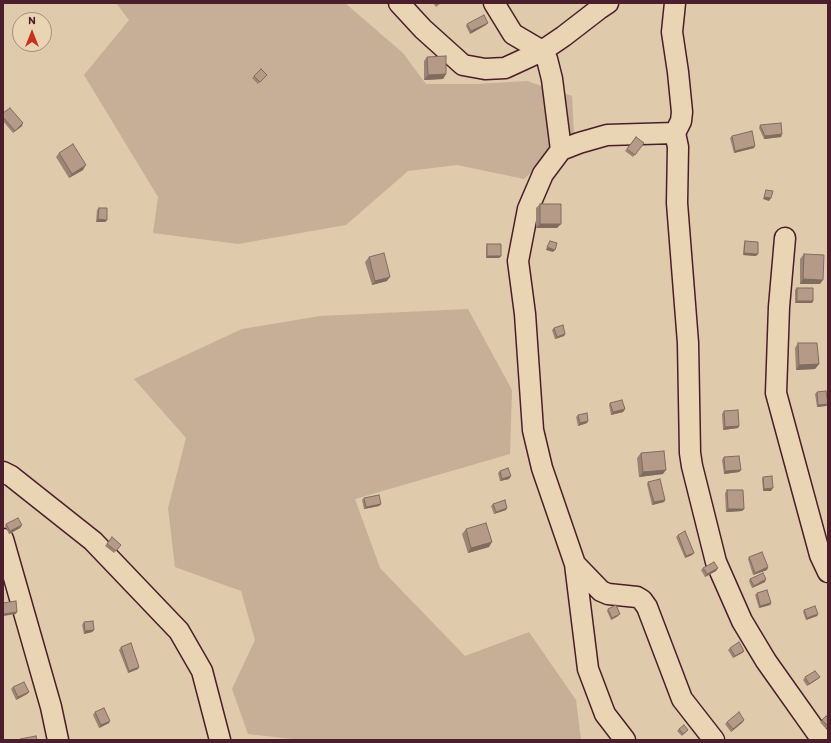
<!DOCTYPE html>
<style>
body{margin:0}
#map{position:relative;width:831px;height:743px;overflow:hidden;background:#dfcaac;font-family:Itim,sans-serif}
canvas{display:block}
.frame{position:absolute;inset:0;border:4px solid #4a1f2b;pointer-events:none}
.north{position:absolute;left:12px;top:12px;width:40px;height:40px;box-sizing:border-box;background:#e9d5b4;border:1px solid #a98c7d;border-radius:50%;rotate:0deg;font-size:11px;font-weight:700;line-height:16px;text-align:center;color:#4a1f2b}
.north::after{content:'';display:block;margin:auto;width:14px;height:18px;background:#c8321e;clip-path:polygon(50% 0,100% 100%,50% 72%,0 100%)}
</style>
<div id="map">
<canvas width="831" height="743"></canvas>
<div class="frame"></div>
<div class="north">N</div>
</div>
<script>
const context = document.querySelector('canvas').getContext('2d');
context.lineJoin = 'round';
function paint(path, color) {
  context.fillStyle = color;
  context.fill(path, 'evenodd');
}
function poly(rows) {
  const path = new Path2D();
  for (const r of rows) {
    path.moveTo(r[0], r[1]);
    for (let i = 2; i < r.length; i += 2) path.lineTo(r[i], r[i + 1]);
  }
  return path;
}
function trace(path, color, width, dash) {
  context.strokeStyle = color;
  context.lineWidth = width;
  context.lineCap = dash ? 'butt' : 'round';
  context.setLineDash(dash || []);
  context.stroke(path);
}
const green = poly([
 [116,3,345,3,403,53,426,84,476,84,527,81,572,96,574,133,524,179,457,165,408,171,346,225,238,244,153,233,158,197,84,75,129,20],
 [468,309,512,390,510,454,355,499,380,568,465,656,529,632,576,700,581,740,301,740,248,734,232,689,255,640,241,591,175,567,168,508,186,438,134,379,242,329,320,316]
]);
const minor = poly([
 [399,3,423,29,463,65,485,69,505,68,542,51,547,59,552,79,561,150],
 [494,3,513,34,542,51,564,36,599,9,608,3],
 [675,133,678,147,677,203,688,343,690,453,692,466,716,562,742,621,766,661,822,740],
 [785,238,779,307,776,393,820,555,828,572],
 [3,472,11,476,93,541,179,631,202,671,220,740],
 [3,539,51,707,58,740],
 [575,564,601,591,608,594,637,597,642,600,647,607,682,699,714,740],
 [625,740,605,714,588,669,575,564,542,468,533,430,525,314,518,261,528,209,543,174,561,150,579,143,607,135,675,133,681,121,682,112,678,72,672,32,675,3]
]);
const wall = poly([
 [433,3,441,3,436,7],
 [467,24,486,25,470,34,466,26],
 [427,57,446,74,443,79,424,80,424,61],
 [267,75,258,84,252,78,254,76],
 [3,113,22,126,13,133,3,121],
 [760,125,782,134,781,137,764,139,759,128],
 [732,136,754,148,734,153,730,138],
 [636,137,644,143,633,157,625,151],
 [59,153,83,170,69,178,56,157],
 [540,204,557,228,536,228,536,208],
 [99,208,107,220,105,222,96,222,97,210],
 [745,241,756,256,743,255,744,243],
 [487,244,501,256,499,258,486,258,486,247],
 [804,254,820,284,800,284,800,259],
 [369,257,387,281,372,285,365,262],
 [797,288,813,301,812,303,795,303,795,290],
 [554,328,565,334,564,336,555,339,552,330],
 [798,343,819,364,815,369,796,370,795,348],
 [817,392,828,404,826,406,817,407,815,394],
 [610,403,625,409,623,412,611,415,609,405],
 [724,411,739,426,738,428,723,430,722,414],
 [578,415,588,421,587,423,578,426,576,417],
 [641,453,663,474,639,477,637,458],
 [724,457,741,470,739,472,724,474,722,460],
 [500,471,511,476,509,479,500,481,498,473],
 [763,477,771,491,763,491,762,479],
 [648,482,665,500,664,502,652,505,647,484],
 [727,490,744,509,742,511,726,512,725,493],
 [364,498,381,504,379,506,364,509,362,500],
 [493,504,507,508,506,510,494,514,491,506],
 [6,524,22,525,20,528,9,534,5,526],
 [466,529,489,547,468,553,462,534],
 [678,535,692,555,685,558,676,537],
 [112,537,121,545,114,553,105,546],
 [749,557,768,567,767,570,753,575,748,559],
 [703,568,718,568,716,571,705,577,701,570],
 [750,579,765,582,752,588,749,581],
 [757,593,771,603,770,605,759,608,755,595],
 [608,609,618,616,611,620,607,611],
 [804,610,818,614,817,616,806,620,803,612],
 [84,622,94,630,92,632,84,634,82,625],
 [121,647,138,669,128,673,119,650],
 [730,648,744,651,742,653,733,658,728,650],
 [805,677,818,679,807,686,803,680],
 [13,687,29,692,27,694,16,700,11,689],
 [95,712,109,723,99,728,93,715],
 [826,716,828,727,826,729,820,722],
 [727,722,743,722,731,732,725,724],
 [679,729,688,730,682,736,677,731]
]);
const shadedWall = poly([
 [488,23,486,25,470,34,471,31],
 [446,74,443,79,424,80,428,75],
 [23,123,22,126,13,133],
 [782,134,781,137,764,139,765,136],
 [755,146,754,148,734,153,735,151],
 [86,165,83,170,69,178,72,174],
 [764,197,771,198,769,201,763,199],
 [98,219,107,220,105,222,96,222],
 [540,224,561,224,557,228,536,228],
 [547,247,555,250,553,252,546,250],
 [744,253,758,254,756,256,743,255],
 [487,256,501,256,499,258,486,258],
 [390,277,387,281,372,285,375,281],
 [803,279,823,280,820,284,800,284],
 [797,301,813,301,812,303,795,303],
 [565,334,564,336,555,339,557,337],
 [819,364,815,369,796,370,799,365],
 [828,404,826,406,817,407,818,405],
 [625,409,623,412,611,415,613,412],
 [588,421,587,423,578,426,580,423],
 [739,426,738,428,723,430,725,427],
 [666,470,663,474,639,477,643,472],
 [741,470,739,472,724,474,725,471],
 [511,476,509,479,500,481,502,479],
 [773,488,771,491,763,491,764,489],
 [665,500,664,502,652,505,654,502],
 [381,504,379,506,364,509,366,507],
 [507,508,506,510,494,514,496,512],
 [728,509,744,509,742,511,726,512],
 [22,525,20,528,9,534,10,531],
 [492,542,489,547,468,553,471,548],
 [694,553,692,555,685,558,686,556],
 [768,567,767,570,753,575,755,573],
 [718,568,716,571,705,577,707,574],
 [766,579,765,582,752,588,754,586],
 [771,603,770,605,759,608,760,606],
 [17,612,16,614,3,616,3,614],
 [620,614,618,616,611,620,612,618],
 [818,614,817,616,806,620,807,618],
 [94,630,92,632,84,634,85,631],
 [744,651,742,653,733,658,735,656],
 [139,667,138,669,128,673,129,671],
 [820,677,818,679,807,686,809,684],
 [29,692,27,694,16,700,18,697],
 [744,720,743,722,731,732,733,729],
 [110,721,109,723,99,728,101,725]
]);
const building = poly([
 [484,15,488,23,471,31,467,24,484,15],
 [446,56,446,74,428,75,427,57,446,56],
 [261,69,267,75,260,82,254,76,261,69],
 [10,108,23,123,15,131,3,117,3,113,10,108],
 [781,123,782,134,765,136,760,125,781,123],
 [752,131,755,146,735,151,732,136,752,131],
 [636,137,644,143,635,155,627,149,636,137],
 [73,144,86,165,72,174,59,153,73,144],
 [766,190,773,191,771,198,764,197,766,190],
 [540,204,561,204,561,224,540,224,540,204],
 [99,208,107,208,107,220,98,219,99,208],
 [550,241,557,243,555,250,547,247,550,241],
 [745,241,758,242,758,254,744,253,745,241],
 [487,244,501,244,501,256,487,256,487,244],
 [384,253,390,277,375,281,369,257,384,253],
 [804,254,824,255,823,280,803,279,804,254],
 [797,288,813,288,813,301,797,301,797,288],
 [563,325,565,334,557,337,554,328,563,325],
 [798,343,817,343,819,364,799,365,798,343],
 [826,391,828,404,818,405,817,392,826,391],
 [622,400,625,409,613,412,610,403,622,400],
 [738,410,739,426,725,427,724,411,738,410],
 [587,413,588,421,580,423,578,415,587,413],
 [664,451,666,470,643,472,641,453,664,451],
 [739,456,741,470,725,471,724,457,739,456],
 [508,468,511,476,502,479,500,471,508,468],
 [772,476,773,488,764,489,763,477,772,476],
 [660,479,665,500,654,502,648,482,660,479],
 [727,490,743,490,744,509,728,509,727,490],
 [379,495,381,504,366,507,364,498,379,495],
 [505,500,507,508,496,512,493,504,505,500],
 [18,518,22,525,10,531,6,524,18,518],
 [486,523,492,542,471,548,466,529,486,523],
 [685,531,694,553,686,556,678,535,685,531],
 [112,537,121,545,116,551,107,544,112,537],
 [762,552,768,567,755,573,749,557,762,552],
 [714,562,718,568,707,574,703,568,714,562],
 [763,573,766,579,754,586,750,579,763,573],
 [767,590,771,603,760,606,757,593,767,590],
 [16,601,17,612,3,614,3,603,16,601],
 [616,605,620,614,612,618,608,609,616,605],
 [815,606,818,614,807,618,804,610,815,606],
 [93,621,94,630,85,631,84,622,93,621],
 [739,642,744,651,735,656,730,648,739,642],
 [131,643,139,667,129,671,121,647,131,643],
 [815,671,820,677,809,684,805,677,815,671],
 [24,682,29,692,18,697,13,687,24,682],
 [104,708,110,721,101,725,95,712,104,708],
 [739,712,744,720,733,729,727,722,739,712],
 [826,716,828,718,828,726,822,720,826,716],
 [684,725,688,730,683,734,679,729,684,725],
 [36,736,37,740,21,740,20,739,36,736]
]);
paint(green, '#c7ae96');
trace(minor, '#4a1f2b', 23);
trace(minor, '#e9d5b4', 20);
paint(wall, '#9c8475');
paint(shadedWall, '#7f6c5f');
paint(building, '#b59a88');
trace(building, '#7f6c5f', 1);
</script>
